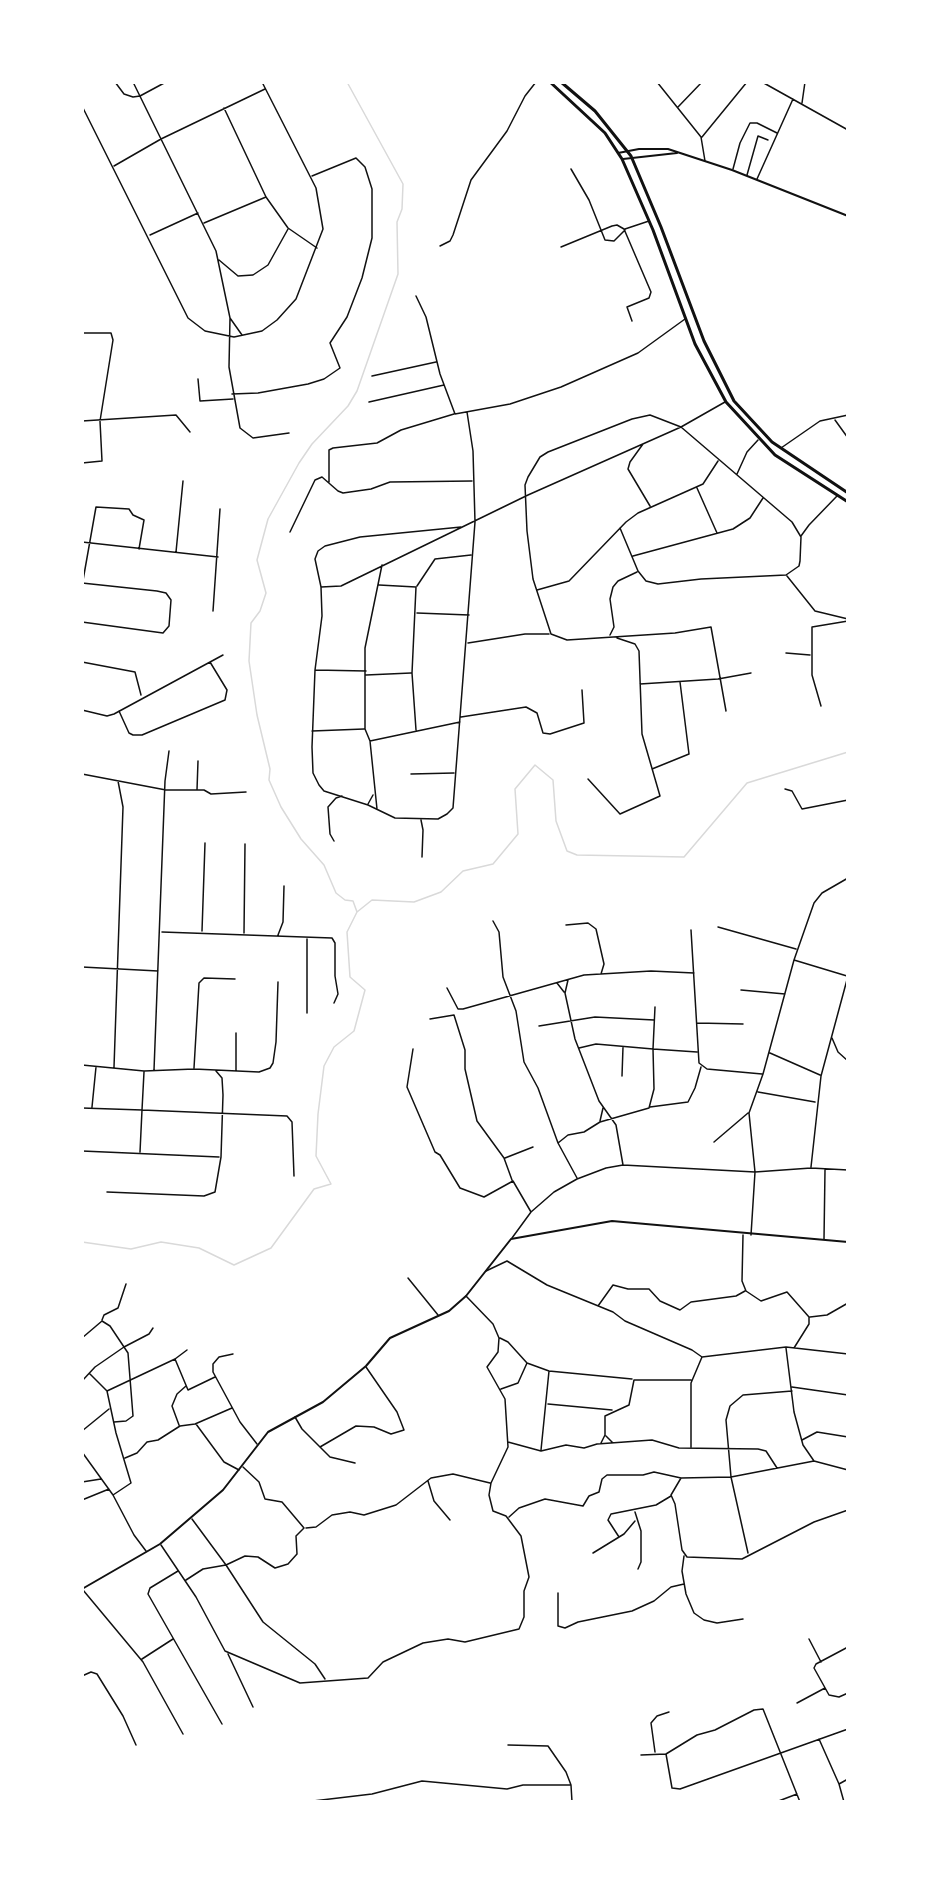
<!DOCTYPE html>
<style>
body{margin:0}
#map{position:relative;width:930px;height:1884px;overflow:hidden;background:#fff;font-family:Poppins,sans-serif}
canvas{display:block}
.frame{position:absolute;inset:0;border:84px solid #fff;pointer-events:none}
</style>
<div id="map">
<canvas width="930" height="1884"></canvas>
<div class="frame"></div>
</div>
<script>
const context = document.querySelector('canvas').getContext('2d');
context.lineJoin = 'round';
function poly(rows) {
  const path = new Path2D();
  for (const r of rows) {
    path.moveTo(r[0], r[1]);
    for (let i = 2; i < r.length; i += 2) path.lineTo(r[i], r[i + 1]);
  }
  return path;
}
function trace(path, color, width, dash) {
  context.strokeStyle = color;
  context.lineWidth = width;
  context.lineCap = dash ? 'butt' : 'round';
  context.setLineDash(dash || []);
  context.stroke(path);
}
const stream = poly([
 [347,82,403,184,402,209,397,222,398,274,357,391,348,406,312,444,299,463,268,519,257,560,266,593,260,611,251,623,249,661,257,715,270,769,269,780,281,807,301,839,324,865,336,893,345,900,353,901,357,912],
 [82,1242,131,1249,161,1242,199,1248,234,1265,271,1248,314,1189,331,1184,316,1156,318,1114,324,1066,334,1047,354,1031,365,990,350,977,347,932,357,912,372,900,414,902,441,892,463,871,493,864,518,834,515,789,535,765,553,780,556,821,567,851,577,855,684,857,747,783,848,752]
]);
const minor = poly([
 [115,82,124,94,133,97,140,96,166,82],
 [133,82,216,251,230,318,242,335],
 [657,82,701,137,705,161],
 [762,82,848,130],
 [802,103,805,82],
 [82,106,188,318,205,331,234,337,262,331,277,320,296,299,323,229,316,188,262,82],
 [678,107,702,82],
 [224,108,266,197,288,228,317,248],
 [702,137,747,82],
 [114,166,161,139,265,89],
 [571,169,589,200,605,240,614,241,625,230],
 [733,169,740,143,750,123,757,123,777,133],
 [747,175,758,136,768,140],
 [757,179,793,99],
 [204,223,266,197],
 [625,229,649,221],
 [150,235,198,213],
 [440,246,450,241,453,235,471,180,507,131,525,96,536,82],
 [561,247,612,226,617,225,624,229,651,292,649,298,627,307,632,321],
 [219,260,238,276,253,275,268,265,288,229],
 [416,296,426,317,440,374,455,414,510,404,561,387,638,353,685,319],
 [230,318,229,367,240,428,253,438,289,433],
 [82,333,111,333,113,340,100,421,102,461,82,463],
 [372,376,436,362],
 [198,379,200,401,233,399],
 [232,394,258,393,308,384,324,379,340,368,330,343,347,317,362,278,372,238,372,189,365,167,356,158,312,176],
 [369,402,444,385],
 [835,420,848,438],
 [82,421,176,415,190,432],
 [643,444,630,462,628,469,650,506],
 [781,448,820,421,848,415],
 [737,474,747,452,758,440],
 [329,482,329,450,333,448,377,443,401,430,454,414],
 [697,488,717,533],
 [620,528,638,571,646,581,658,584,701,579,786,575,799,566,800,561,801,537,792,522,681,427,650,415,632,419,548,452,540,457,528,477,525,485,527,531,533,579,551,634,567,640,675,633,711,627,726,711],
 [290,532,315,480,322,477,338,491,343,493,371,489,390,482,472,481],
 [801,536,809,525,837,496],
 [82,542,218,557],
 [176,552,183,481],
 [633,556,733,529,750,518,763,498],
 [787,576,815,611,848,619],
 [82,583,157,591,166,593,171,600,169,626,163,633,82,622],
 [379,585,416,587,412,673,416,730],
 [82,586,96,507,129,509,133,515,144,520,139,549],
 [417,586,435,559,471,555],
 [321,587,341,586,528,495,681,427,725,402],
 [537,590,569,581,626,522,638,513,703,484,718,461],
 [213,611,220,509],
 [417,613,469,615],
 [610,635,614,627,610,599,613,587,618,581,637,572],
 [468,643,525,634,549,634],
 [786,653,810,655],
 [82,662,135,672,141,695],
 [315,670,312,747,313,773,319,785,324,791,368,805,395,818,438,819,447,814,453,808,475,522,473,451,467,412],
 [366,671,315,670,322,616,321,587,315,559,318,551,325,546,360,537,461,527],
 [366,675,411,673],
 [640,684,718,679,751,673],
 [821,706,812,675,812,627,848,621],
 [82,710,107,716,114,714,223,655],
 [119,711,129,733,133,735,142,735,225,700,227,690,210,662],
 [461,717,526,707,537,713,543,733,550,734,584,723,582,690],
 [312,731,364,729],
 [370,741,460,722],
 [652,769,689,754,680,682],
 [82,774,166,790,204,790,211,794,246,792],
 [411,774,454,773],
 [588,779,620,814,660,796,642,734,639,651,635,644,617,638],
 [785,789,792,791,802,809,848,800],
 [197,790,198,761],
 [368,804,373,795],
 [377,809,370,741,365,729,365,648,382,565],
 [421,820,423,830,422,857],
 [334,841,330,834,328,807,336,798,342,796],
 [493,921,499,932,503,977,516,1011,524,1062,538,1088,558,1143,577,1178],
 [566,925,588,923,596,929,604,964,601,974],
 [718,927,796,949],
 [691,930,699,1063,707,1069,762,1074],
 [202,931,205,843],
 [162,932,332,938,335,943,335,976,338,994,334,1003],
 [244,933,245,844],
 [278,935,283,922,284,886],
 [794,960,847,976],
 [82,967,158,971],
 [568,980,565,993,575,1039,599,1101,616,1125,623,1165],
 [557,983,564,992],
 [447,988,458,1009,463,1009,584,975,651,971,694,973],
 [741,990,785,994],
 [307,1013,307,939],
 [430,1019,454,1015,465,1050,465,1069,477,1121,504,1158,512,1180],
 [697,1023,743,1024],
 [539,1026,595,1017,654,1020],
 [832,1038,838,1052,848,1061],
 [579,1048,596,1044,653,1049,655,1007],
 [413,1049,407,1087,435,1152,440,1155,460,1188,484,1197,513,1181,531,1212],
 [770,1053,820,1075],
 [82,1065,144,1071,194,1069,259,1072,270,1068,273,1063,276,1042,278,982],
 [114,1067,123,807,118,781],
 [194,1068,199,983,204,978,235,979],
 [154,1070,165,781,169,751],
 [236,1070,236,1033],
 [622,1076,623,1047],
 [758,1092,815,1102],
 [92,1107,96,1067],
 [650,1107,688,1102,695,1088,701,1067],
 [82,1108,142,1110,144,1072],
 [600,1121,603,1108],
 [714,1142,748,1113],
 [558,1143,568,1135,584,1132,600,1122,649,1108,654,1089,653,1049,697,1052],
 [82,1151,219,1157],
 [140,1152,142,1110,287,1116,292,1122,294,1176],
 [505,1158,533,1147],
 [811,1167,821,1076,848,976],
 [107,1192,204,1196,215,1192,221,1157,223,1095,222,1078,216,1071],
 [743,1235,742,1281,746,1291,761,1301,787,1292,809,1317,809,1324,794,1348],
 [751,1235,755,1172,749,1113,763,1074,794,960,814,903,822,893,848,878],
 [512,1238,531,1212,554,1192,577,1179,606,1168,623,1165,755,1172,811,1168,848,1170],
 [824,1239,825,1170],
 [486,1271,507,1261,547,1285,613,1312,625,1321,692,1350,702,1357],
 [408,1278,438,1315],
 [598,1306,613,1285,628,1289,649,1289,660,1301,680,1310,691,1302,736,1296,745,1291],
 [810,1317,827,1315,848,1303],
 [102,1320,104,1315,118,1308,126,1284],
 [82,1338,102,1321,110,1326,128,1353,133,1416,126,1421,114,1422],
 [500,1338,508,1342,527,1363,518,1383,501,1389],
 [786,1348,794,1412,803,1445,814,1461,848,1470],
 [233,1354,219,1357,213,1364,213,1372,240,1422,257,1444],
 [175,1359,188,1390,215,1377],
 [527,1363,549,1371,632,1379],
 [90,1374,107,1391],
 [82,1381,95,1367,124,1347,149,1334,153,1328],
 [792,1387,848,1395],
 [548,1404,612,1410],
 [295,1417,302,1429,330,1457,355,1463],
 [196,1424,224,1462,239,1470],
 [179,1425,172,1406,177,1394,186,1386],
 [82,1431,109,1409],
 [606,1436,613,1443],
 [802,1440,817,1432,848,1437],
 [508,1442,541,1451,566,1445,584,1448,597,1444,652,1440,679,1448,758,1449,766,1451,777,1468],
 [601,1443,605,1435,605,1416,629,1405,634,1380,691,1380],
 [320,1447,356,1426,374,1427,391,1434,404,1430,397,1412,366,1367],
 [691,1447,691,1383,702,1357,786,1347,848,1354],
 [541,1450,549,1371],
 [82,1452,113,1495,134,1535,146,1551],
 [125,1458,137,1453,147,1442,158,1440,180,1426,195,1424,232,1408],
 [681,1478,671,1495,675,1504,682,1550,687,1557,742,1559,814,1522,848,1510],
 [428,1481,434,1501,450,1520],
 [82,1482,101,1479],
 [113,1495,131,1483,116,1433,107,1391,175,1359,187,1350],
 [82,1500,109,1489],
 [635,1512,641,1531,641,1562,638,1569],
 [509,1517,519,1508,545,1499,583,1506,589,1496,599,1492,602,1479,607,1475,643,1475,654,1472,681,1478,731,1477,726,1420,730,1406,743,1395,792,1391],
 [192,1519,226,1565,263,1622,315,1664,325,1679],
 [306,1528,316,1527,332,1515,350,1512,364,1515,396,1505,431,1478,453,1474,490,1483],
 [619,1537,608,1520,611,1514,656,1505,671,1496],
 [161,1545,196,1597,225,1651,300,1683,368,1678,383,1662,423,1643,448,1639,465,1642,519,1629,524,1617,524,1591,529,1577,521,1536,506,1516,493,1511,489,1495,491,1483,508,1447,505,1399,487,1367,498,1352,499,1338,493,1324,466,1296],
 [593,1553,624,1534,635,1521],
 [748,1553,731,1477,814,1461],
 [684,1556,682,1571,686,1594,694,1613,704,1620,717,1623,743,1619],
 [178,1571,150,1588,148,1594,222,1724],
 [186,1580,203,1569,226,1565,245,1556,258,1557,275,1568,288,1564,297,1554,296,1536,304,1528,282,1502,265,1499,259,1482,243,1467],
 [83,1590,143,1662,183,1734],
 [558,1593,558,1626,565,1628,578,1622,632,1611,654,1601,671,1587,684,1584],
 [809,1639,821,1662],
 [848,1647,816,1664,814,1668,829,1695,839,1697,848,1693],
 [228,1654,253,1707],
 [142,1659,173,1639],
 [82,1676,91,1672,97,1674,123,1716,136,1745],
 [797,1703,825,1688],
 [819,1739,839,1784],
 [508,1745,548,1746,566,1772,571,1785,572,1802],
 [655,1752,651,1723,657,1716,669,1712],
 [666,1754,697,1735,715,1730,754,1710,763,1709,800,1802],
 [641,1755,666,1754,672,1788,680,1789,848,1729],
 [313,1801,372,1794,422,1781,507,1789,523,1785,571,1785],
 [776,1802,797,1794],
 [844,1802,839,1784,848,1779]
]);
const tertiary = poly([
 [618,153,639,149,668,149,732,170,848,216],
 [623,159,677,153],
 [82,1589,160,1544,223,1490,268,1432,323,1402,366,1366,390,1338,449,1311,466,1296,511,1239,612,1221,848,1242]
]);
const secondary = poly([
 [550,82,605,133,622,159,653,230,695,344,726,402,775,455,848,502],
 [561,82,595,111,631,156,661,227,704,341,734,401,772,442,848,493]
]);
trace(stream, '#d9d9d9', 1.5);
trace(minor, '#111', 1.5);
trace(tertiary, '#111', 2);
trace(secondary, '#111', 3);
</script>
